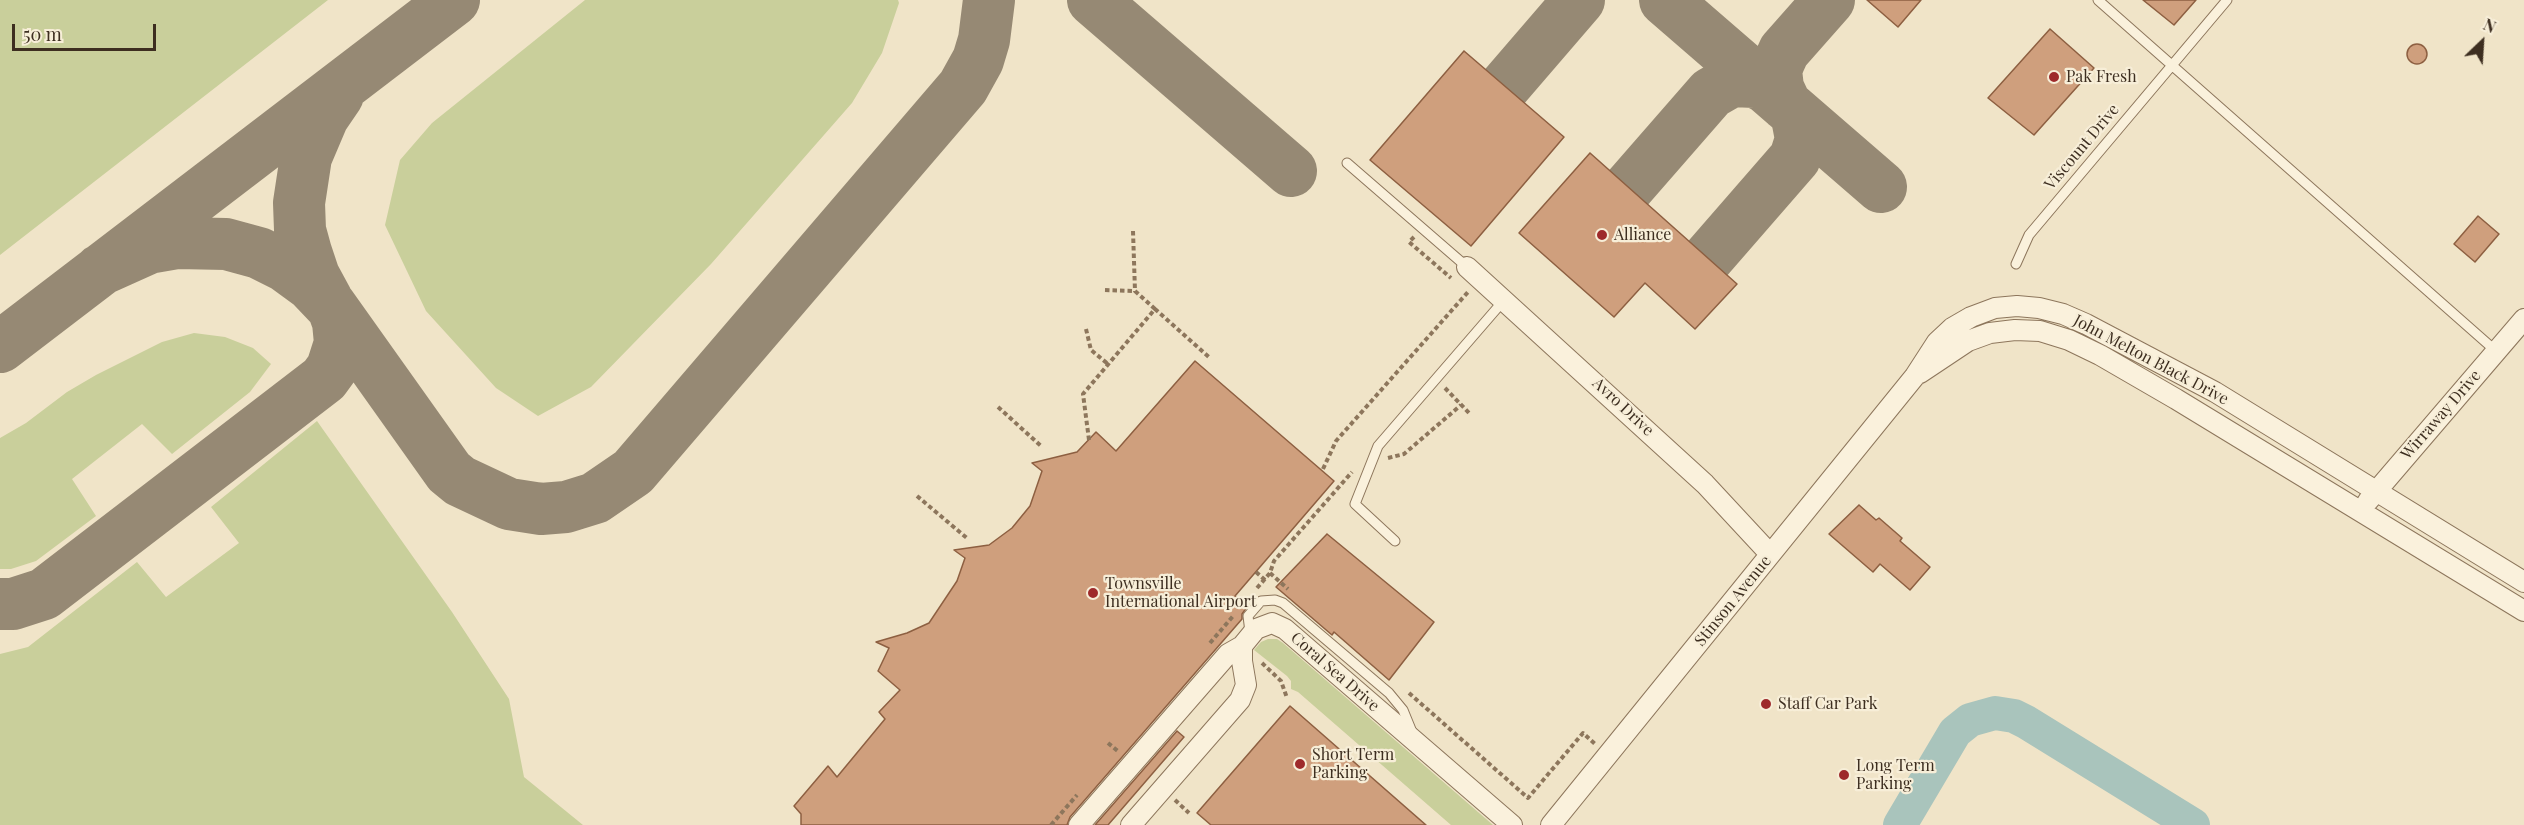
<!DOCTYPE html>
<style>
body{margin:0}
#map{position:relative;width:2524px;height:825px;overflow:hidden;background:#f0e4c8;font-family:"Playfair Display",serif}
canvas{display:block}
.north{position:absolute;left:2452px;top:12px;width:60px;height:60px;-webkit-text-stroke:4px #f7eed8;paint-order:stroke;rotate:25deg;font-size:16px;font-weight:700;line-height:24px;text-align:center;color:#3d2e20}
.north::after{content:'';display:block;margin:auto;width:21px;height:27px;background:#3d2e20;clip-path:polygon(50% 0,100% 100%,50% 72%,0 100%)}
.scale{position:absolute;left:12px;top:24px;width:144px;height:27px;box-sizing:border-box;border:3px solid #3d2e20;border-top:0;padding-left:8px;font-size:18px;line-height:21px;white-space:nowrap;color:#3d2e20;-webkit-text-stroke:4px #f7eed8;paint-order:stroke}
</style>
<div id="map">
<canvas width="2524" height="825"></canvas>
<div class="north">N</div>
<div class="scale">50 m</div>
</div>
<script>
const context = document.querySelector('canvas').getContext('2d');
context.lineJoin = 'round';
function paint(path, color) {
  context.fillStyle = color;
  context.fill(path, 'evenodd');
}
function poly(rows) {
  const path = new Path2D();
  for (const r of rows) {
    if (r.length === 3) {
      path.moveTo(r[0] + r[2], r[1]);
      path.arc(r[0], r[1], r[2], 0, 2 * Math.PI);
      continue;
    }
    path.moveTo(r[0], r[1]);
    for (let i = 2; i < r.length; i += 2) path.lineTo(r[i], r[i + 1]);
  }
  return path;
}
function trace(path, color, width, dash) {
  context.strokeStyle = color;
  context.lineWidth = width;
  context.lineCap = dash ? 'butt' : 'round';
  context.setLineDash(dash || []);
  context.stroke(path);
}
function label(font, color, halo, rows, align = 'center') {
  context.font = font + ' "Playfair Display",serif';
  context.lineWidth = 4.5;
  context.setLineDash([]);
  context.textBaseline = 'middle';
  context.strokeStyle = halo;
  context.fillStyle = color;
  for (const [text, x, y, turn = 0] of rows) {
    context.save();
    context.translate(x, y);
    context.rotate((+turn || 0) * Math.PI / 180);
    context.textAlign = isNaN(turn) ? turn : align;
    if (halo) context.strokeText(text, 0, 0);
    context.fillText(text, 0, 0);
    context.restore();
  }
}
const green = poly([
 [0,0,328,0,0,255],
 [585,0,898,0,899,3,882,53,852,103,711,264,591,387,538,416,496,388,426,311,385,225,400,160,432,123],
 [194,333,225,337,253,348,271,364,250,392,172,454,142,424,72,479,96,516,36,561,11,569,0,569,0,438,26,423,67,392,96,375,162,342],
 [317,421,452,612,509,699,524,777,583,825,0,825,0,654,28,647,137,562,166,597,239,543,211,507],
 [1268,639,1277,639,1283,643,1493,825,1451,825,1298,692,1291,689,1291,681,1287,676,1254,650,1261,642]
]);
const river = poly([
 [1900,825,1955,732,1970,720,1995,713,2014,716,2026,722,2193,825]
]);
const taxiway = poly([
 [1093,0,1291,171],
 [1665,0,1881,187],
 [1505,86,1579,0],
 [1786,105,1778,88,1776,70,1779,62,1784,51,1829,0],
 [1629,187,1711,93,1732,81,1755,82,1765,87],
 [1708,258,1795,158,1801,139,1797,118,1792,110],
 [100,270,149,248,178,243,226,244,259,253,285,266,311,285,331,306,449,472,460,481,509,504,541,509,566,507,595,498,633,472,963,87,978,60,984,40,989,0],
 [327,300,314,276,306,252,300,230,299,203,306,157,323,117,338,95],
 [0,347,454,0],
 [0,604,13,604,44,594,324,379,332,368,340,343,338,322,334,311]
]);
const building = poly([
 [1867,0,1921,0,1898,27,1867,0],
 [2143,0,2196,0,2174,25,2143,0],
 [2050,29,2094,68,2034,135,1988,98,2050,29],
 [2417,54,10],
 [1464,51,1564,137,1471,246,1370,160,1464,51],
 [1590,153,1737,284,1695,329,1645,283,1614,317,1519,233,1590,153],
 [2478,216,2499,234,2475,262,2454,244,2478,216],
 [1195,361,1334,481,1235,596,1247,607,1242,614,1242,619,1070,817,1067,825,801,825,801,814,794,806,828,766,837,777,885,719,879,712,900,690,878,671,889,648,876,642,907,633,929,623,957,581,965,558,954,550,989,545,1012,528,1030,506,1042,471,1032,463,1077,452,1096,432,1116,451,1195,361],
 [1859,505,1876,520,1879,518,1902,538,1900,541,1930,567,1910,590,1880,564,1873,572,1829,534,1859,505],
 [1327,534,1434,622,1389,680,1334,632,1332,635,1276,587,1327,534],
 [1290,706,1426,825,1211,825,1197,813,1290,706],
 [1177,731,1184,737,1108,825,1095,825,1177,731]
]);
const path = poly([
 [1133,231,1135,291,1155,309],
 [1414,237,1409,242,1451,278],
 [1105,290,1135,291],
 [1086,329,1091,350,1108,364],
 [1445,388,1470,414],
 [998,407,1041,446],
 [1089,440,1083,394,1155,309,1210,358],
 [1388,458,1404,454,1461,405],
 [1323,469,1336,441,1468,292],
 [917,496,968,539],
 [1256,572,1265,580],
 [1270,573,1288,589],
 [1257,588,1270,573,1274,561,1352,472],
 [1210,643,1234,615],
 [1262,663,1281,681,1287,698],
 [1409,693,1528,798,1583,733,1595,744],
 [1108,743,1119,752],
 [1175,800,1189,813],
 [1051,825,1077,795]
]);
const lane = poly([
 [2098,0,2496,351],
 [1347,163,1467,267],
 [2016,264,2029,235,2227,0],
 [1395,541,1355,504,1378,446,1505,299],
 [1250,632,1248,616,1261,601,1275,600,1283,603,1389,693,1403,710,1412,732]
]);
const street = poly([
 [1467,267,1705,484,1770,554],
 [1920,373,1968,341,1990,333,2015,330,2040,331,2069,340,2100,355,2176,399,2524,611],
 [2368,501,2524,319],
 [1079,825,1228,654,1242,646],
 [1131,825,1240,700,1246,685,1242,661,1242,646,1256,629,1272,623,1285,629,1512,825],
 [1551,825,1915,376,1937,342,1952,328,1971,317,1995,308,2017,306,2039,308,2063,314,2086,324,2215,392,2524,582]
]);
const markers = [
 [2054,77,6,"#9e2a2b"],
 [1602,235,6,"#9e2a2b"],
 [1093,593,6,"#9e2a2b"],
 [1766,704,6,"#9e2a2b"],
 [1300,764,6,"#9e2a2b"],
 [1844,775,6,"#9e2a2b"]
];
const poiNames = [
 ["Pak Fresh",2066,77],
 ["Alliance",1614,235],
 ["Townsville",1105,584],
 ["International Airport",1105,602],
 ["Staff Car Park",1778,704],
 ["Short Term",1312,755],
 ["Parking",1312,773],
 ["Long Term",1856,766],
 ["Parking",1856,784]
];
const streetNames = [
 ["Viscount Drive",2082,147,-50],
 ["John Melton Black Drive",2151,360,28],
 ["Avro Drive",1623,407,43],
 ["Wirraway Drive",2441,415,-49],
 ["Stinson Avenue",1733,601,-51],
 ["Coral Sea Drive",1335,672,41]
];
paint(green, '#c9cf9b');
trace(river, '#a9c4bc', 34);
trace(taxiway, '#968974', 52);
paint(building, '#cf9f7d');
trace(building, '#8d5f41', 1.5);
trace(lane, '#8d765c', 11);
trace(street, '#8d765c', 22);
trace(path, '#8d765c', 4, [4.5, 3]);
trace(lane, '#faf1dc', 9);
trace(street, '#faf1dc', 20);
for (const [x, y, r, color] of markers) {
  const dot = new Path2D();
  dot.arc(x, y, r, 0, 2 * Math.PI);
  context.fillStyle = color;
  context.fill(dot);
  trace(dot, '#f7eed8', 2);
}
label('16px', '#3d2e20', '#f7eed8', poiNames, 'left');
label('16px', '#3d2e20', '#f7eed8', streetNames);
</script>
